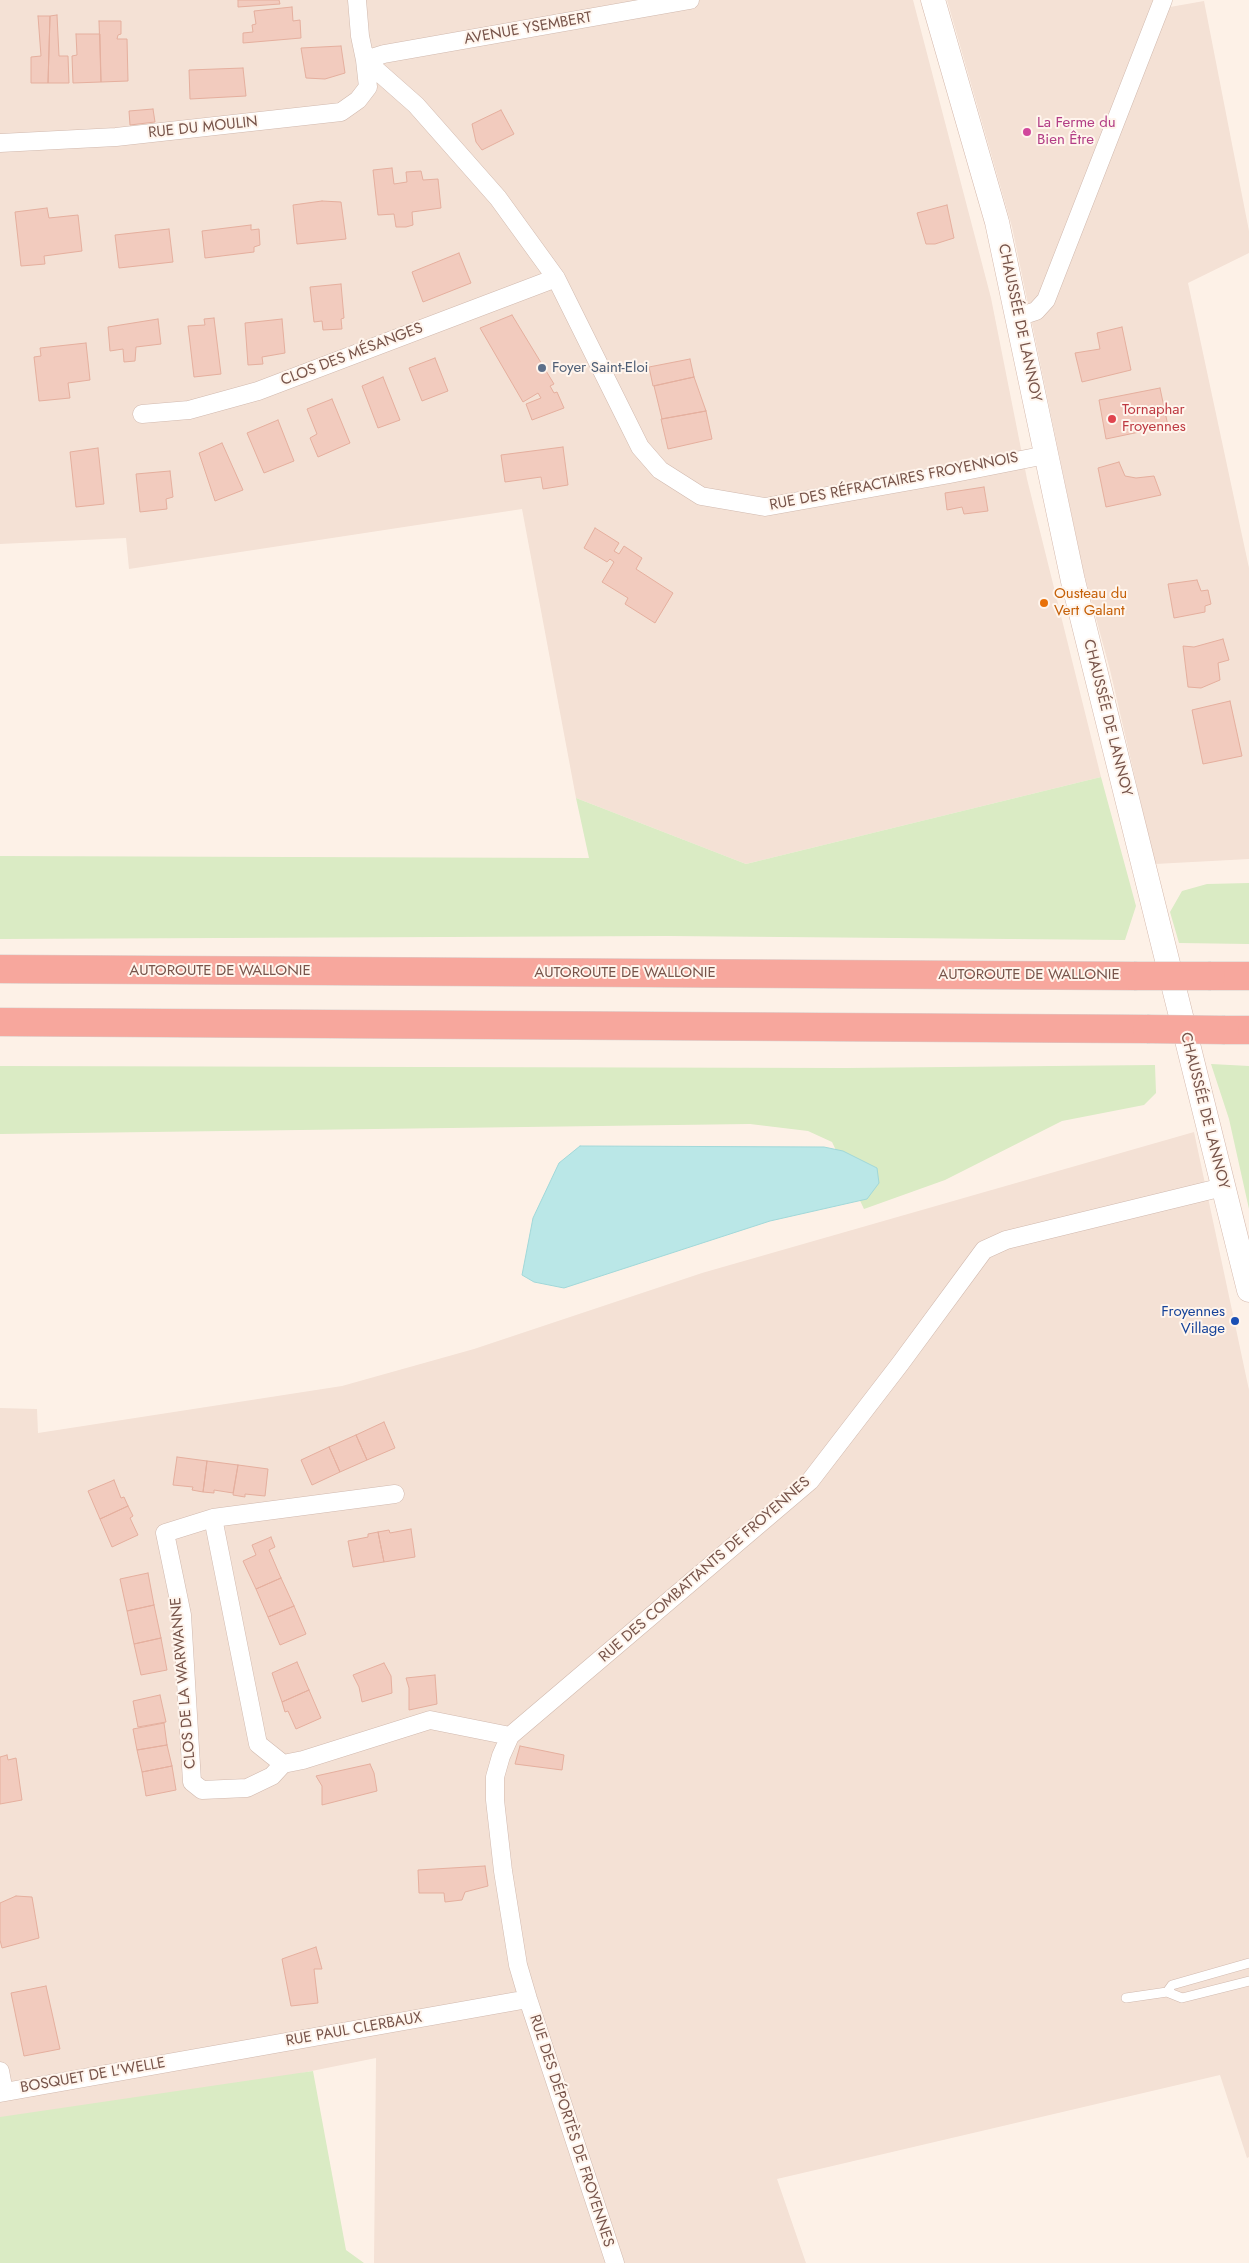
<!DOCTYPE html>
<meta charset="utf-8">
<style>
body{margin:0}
canvas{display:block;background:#fdf1e7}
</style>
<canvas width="1249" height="2263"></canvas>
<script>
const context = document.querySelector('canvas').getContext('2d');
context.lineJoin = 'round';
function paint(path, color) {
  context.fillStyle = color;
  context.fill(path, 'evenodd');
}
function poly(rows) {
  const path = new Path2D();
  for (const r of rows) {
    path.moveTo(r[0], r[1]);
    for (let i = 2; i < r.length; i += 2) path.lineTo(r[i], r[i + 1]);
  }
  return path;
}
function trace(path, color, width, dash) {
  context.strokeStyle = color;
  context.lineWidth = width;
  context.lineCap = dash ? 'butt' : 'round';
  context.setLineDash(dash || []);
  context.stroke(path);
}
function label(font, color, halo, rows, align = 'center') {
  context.font = font + ' Jost,sans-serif';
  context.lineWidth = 4;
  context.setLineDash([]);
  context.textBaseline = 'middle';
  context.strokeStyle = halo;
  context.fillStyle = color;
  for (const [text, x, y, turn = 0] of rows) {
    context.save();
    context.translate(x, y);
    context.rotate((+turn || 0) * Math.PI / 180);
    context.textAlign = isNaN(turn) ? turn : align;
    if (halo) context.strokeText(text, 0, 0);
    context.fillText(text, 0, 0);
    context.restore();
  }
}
const residential = poly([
 [0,0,913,0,991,298,1027,479,1101,777,746,864,576,798,522,509,129,569,126,538,0,544],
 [947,0,1168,0,1170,7,1204,1,1249,231,1249,253,1188,283,1249,568,1249,859,1155,864,1110,670,1083,570,1012,227],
 [1194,1132,1249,1390,1249,2157,1247,2158,1220,2075,777,2179,806,2263,374,2263,376,2058,0,2134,0,1408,37,1409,38,1433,342,1386,474,1349,702,1273]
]);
const green = poly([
 [1101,777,1136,906,1125,940,667,936,0,939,0,856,589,858,576,798,746,864],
 [1249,883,1249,944,1179,943,1170,912,1182,891,1207,884],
 [1211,1064,1249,1066,1249,1209,1229,1119],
 [1155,1065,1156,1093,1144,1105,1062,1121,945,1180,864,1209,832,1142,808,1131,750,1124,0,1134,0,1066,846,1068],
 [313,2071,346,2250,364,2263,0,2263,0,2117]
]);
const water = poly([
 [580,1146,824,1147,843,1151,877,1168,879,1183,867,1199,770,1221,564,1288,534,1282,522,1275,533,1218,559,1163,580,1146]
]);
const building = poly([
 [238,0,279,0,280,4,238,7,238,0],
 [292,7,293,21,300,20,301,38,243,43,243,33,253,32,252,25,256,24,254,11,292,7],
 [57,15,59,56,68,56,69,83,48,83,50,16,57,15],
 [38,16,50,16,48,83,31,83,31,57,41,56,38,16],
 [99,21,121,21,121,34,118,35,117,39,127,39,128,81,101,82,99,21],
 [76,34,100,34,101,82,73,83,72,56,77,55,76,34],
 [341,46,345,73,325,79,306,78,301,48,341,46],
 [243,68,246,96,190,99,189,70,243,68],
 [153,109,155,122,130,125,129,111,153,109],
 [501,110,514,134,482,150,476,142,472,124,501,110],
 [392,168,394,184,407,182,406,172,421,171,423,180,438,179,441,208,412,212,413,225,406,227,396,227,394,214,378,215,373,170,392,168],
 [322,201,341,202,346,239,297,244,293,205,322,201],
 [947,205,954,238,935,244,926,244,917,213,947,205],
 [47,208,49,218,78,215,82,251,44,256,45,264,21,266,15,212,47,208],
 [251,225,251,230,259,229,260,245,254,247,254,252,205,258,202,231,251,225],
 [169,229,173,262,119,268,115,235,169,229],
 [459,253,471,283,423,302,412,272,459,253],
 [341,284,344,318,341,319,342,329,323,330,322,321,314,322,310,287,341,284],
 [512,315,554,384,550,386,554,393,557,392,564,408,532,420,526,404,541,398,538,393,523,402,480,328,512,315],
 [214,318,221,374,194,377,188,326,205,325,204,319,214,318],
 [158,319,161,344,136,347,135,361,124,362,123,349,110,351,108,327,158,319],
 [282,319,285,353,262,357,263,364,248,365,245,323,282,319],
 [1122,327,1131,370,1082,382,1075,353,1100,349,1097,333,1122,327],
 [86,343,90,380,68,383,70,398,39,401,34,357,41,356,40,348,86,343],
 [435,358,448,391,422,401,409,368,435,358],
 [690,359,694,377,653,386,649,367,690,359],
 [383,377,400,420,378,428,362,386,383,377],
 [694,377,706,411,662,419,654,386,694,377],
 [1160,388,1168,426,1106,439,1099,400,1160,388],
 [332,399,350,443,318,457,310,438,317,434,307,409,332,399],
 [706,411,712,439,668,449,661,419,706,411],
 [278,420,294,461,264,473,247,433,278,420],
 [222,443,243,490,215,501,199,453,222,443],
 [563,447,568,485,543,489,541,477,505,482,501,455,563,447],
 [98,448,104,504,76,507,70,452,98,448],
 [1119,462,1125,476,1136,478,1154,476,1161,495,1106,507,1098,468,1119,462],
 [170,471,173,497,166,499,167,509,140,512,136,474,170,471],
 [984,487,988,511,964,514,962,507,947,510,945,493,984,487],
 [595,528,619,543,614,551,619,554,624,546,642,558,636,569,673,593,655,623,625,604,628,598,602,582,614,562,610,559,607,562,584,548,595,528],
 [1197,580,1201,591,1208,590,1211,604,1205,606,1205,612,1174,618,1168,584,1197,580],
 [1223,639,1229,660,1218,663,1220,680,1201,688,1188,687,1183,646,1194,647,1223,639],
 [1230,701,1242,756,1203,764,1192,710,1230,701],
 [384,1422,395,1448,367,1460,356,1435,384,1422],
 [356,1435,367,1460,340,1472,329,1447,356,1435],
 [329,1447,340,1472,312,1485,301,1460,329,1447],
 [177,1457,207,1461,203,1492,192,1490,193,1487,173,1485,177,1457],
 [207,1461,238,1465,233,1493,214,1490,214,1493,203,1492,207,1461],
 [238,1465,268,1469,265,1496,245,1494,245,1497,233,1495,238,1465],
 [114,1480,121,1498,124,1497,128,1506,100,1519,88,1491,114,1480],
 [128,1506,133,1516,130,1518,138,1535,112,1547,100,1519,128,1506],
 [411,1529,415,1557,384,1562,378,1532,389,1530,390,1533,411,1529],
 [378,1532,384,1562,353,1567,348,1541,368,1537,368,1534,378,1532],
 [271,1537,275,1547,269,1550,281,1578,256,1589,243,1561,256,1555,252,1545,271,1537],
 [148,1573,154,1605,127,1611,120,1579,148,1573],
 [281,1578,294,1606,268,1617,256,1589,281,1578],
 [154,1605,161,1638,134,1644,127,1611,154,1605],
 [294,1606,306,1634,280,1645,268,1617,294,1606],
 [161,1638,167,1670,141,1675,134,1644,161,1638],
 [297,1662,309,1690,282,1702,272,1673,297,1662],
 [384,1663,391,1676,392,1693,362,1702,359,1687,353,1675,384,1663],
 [435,1675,437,1704,409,1710,409,1688,406,1678,435,1675],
 [309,1690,321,1718,296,1729,288,1711,285,1712,282,1702,309,1690],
 [160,1695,166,1722,138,1727,133,1701,160,1695],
 [164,1723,167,1745,137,1750,133,1729,164,1723],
 [167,1745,172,1766,142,1772,137,1750,167,1745],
 [520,1746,564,1755,562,1770,515,1764,520,1746],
 [7,1755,8,1760,16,1758,22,1800,0,1804,0,1757,7,1755],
 [370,1764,374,1773,377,1791,322,1805,322,1786,316,1776,370,1764],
 [172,1766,176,1790,146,1796,142,1772,172,1766],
 [485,1866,488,1886,465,1892,462,1900,445,1902,444,1893,419,1893,418,1870,485,1866],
 [16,1896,32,1897,39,1938,2,1948,0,1940,0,1903,16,1896],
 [316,1947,322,1969,314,1969,318,2003,291,2006,282,1959,316,1947],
 [46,1986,60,2049,24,2056,11,1993,46,1986]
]);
const service = poly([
 [1249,1963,1172,1985,1167,1992,1182,1998,1249,1981],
 [1126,1998,1167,1992]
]);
const minor = poly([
 [365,60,416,105,498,198,556,278,640,447,660,470,701,496,765,507,950,474,1046,455],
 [365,60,384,54,690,0],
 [0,143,116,137,341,112,358,100,368,87,365,60,360,36,357,0],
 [1018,317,1036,311,1046,300,1163,0],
 [142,414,189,410,258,391,556,278],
 [395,1494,213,1518,258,1744,283,1764,303,1760,430,1720,510,1736],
 [213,1518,165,1533,182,1615,192,1782,202,1790,247,1788,272,1776,283,1764],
 [0,2071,4,2092],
 [0,2093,528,1999],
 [615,2263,528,1999,518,1965,503,1871,495,1800,495,1777,501,1756,510,1736,810,1481,900,1364,984,1250,1006,1240,1223,1187]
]);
const secondary = poly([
 [933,0,997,222,1073,581,1249,1290]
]);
const motorway = poly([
 [0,969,1134,976],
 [1211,976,1249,976],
 [0,1022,1147,1029],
 [1225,1030,1249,1030]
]);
const motorwayBridge = poly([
 [1134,976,1211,976],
 [1147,1029,1225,1030]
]);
const markers = [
 [1027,132,5,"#d1479c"],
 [542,368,5,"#5c6f8a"],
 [1112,419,5,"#e0444e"],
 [1044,603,5,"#e8710a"],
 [1235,1321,5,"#1a4fb4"]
];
const streetNames = [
 ["AVENUE YSEMBERT",528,29,-10],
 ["RUE DU MOULIN",203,128,-6],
 ["CHAUSSÉE DE LANNOY",1019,323,78],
 ["CLOS DES MÉSANGES",352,355,-21],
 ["RUE DES RÉFRACTAIRES FROYENNOIS",894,482,-11],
 ["CHAUSSÉE DE LANNOY",1107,718,76],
 ["AUTOROUTE DE WALLONIE",220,971],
 ["AUTOROUTE DE WALLONIE",625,973],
 ["AUTOROUTE DE WALLONIE",1029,975],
 ["CHAUSSÉE DE LANNOY",1204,1111,76],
 ["RUE DES COMBATTANTS DE FROYENNES",705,1570,-41],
 ["CLOS DE LA WARWANNE",184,1683,-95],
 ["RUE PAUL CLERBAUX",354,2030,-10],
 ["BOSQUET DE L'WELLE",93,2076,-10],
 ["RUE DES DÉPORTÈS DE FROYENNES",571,2131,72]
];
const hotelNames = [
 ["La Ferme du",1037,123],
 ["Bien Être",1037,140]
];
const serviceNames = [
 ["Foyer Saint-Eloi",552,368]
];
const healthNames = [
 ["Tornaphar",1122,410],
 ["Froyennes",1122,427]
];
const foodNames = [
 ["Ousteau du",1054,594],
 ["Vert Galant",1054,611]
];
const transitNames = [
 ["Froyennes",1225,1312],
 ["Village",1225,1329]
];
paint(residential, '#f4e1d5');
paint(green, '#daebc4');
paint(water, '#bae7e7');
trace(water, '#a1d8d9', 1);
paint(building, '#f2cbbe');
trace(building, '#e5af9e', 1);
trace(service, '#d1b9ae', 10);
trace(minor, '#d1b9ae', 19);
trace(secondary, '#d4b8ac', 25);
trace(motorway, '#d9cfcc', 29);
trace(service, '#fff', 9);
trace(minor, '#fff', 18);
trace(secondary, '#fff', 24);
trace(motorway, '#f7a79d', 28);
trace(motorwayBridge, '#d9cfcc', 29, []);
trace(motorwayBridge, '#f7a79d', 28);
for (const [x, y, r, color] of markers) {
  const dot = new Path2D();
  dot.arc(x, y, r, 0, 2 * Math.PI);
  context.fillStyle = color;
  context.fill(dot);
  trace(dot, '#fff5ed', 2);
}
label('15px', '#77544a', '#fff5ed', streetNames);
label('15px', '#b23c85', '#fff5ed', hotelNames, 'left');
label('15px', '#4e5e75', '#fff5ed', serviceNames, 'left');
label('15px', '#be3a42', '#fff5ed', healthNames, 'left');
label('15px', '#c56008', '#fff5ed', foodNames, 'left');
label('15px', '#164399', '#fff5ed', transitNames, 'right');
</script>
